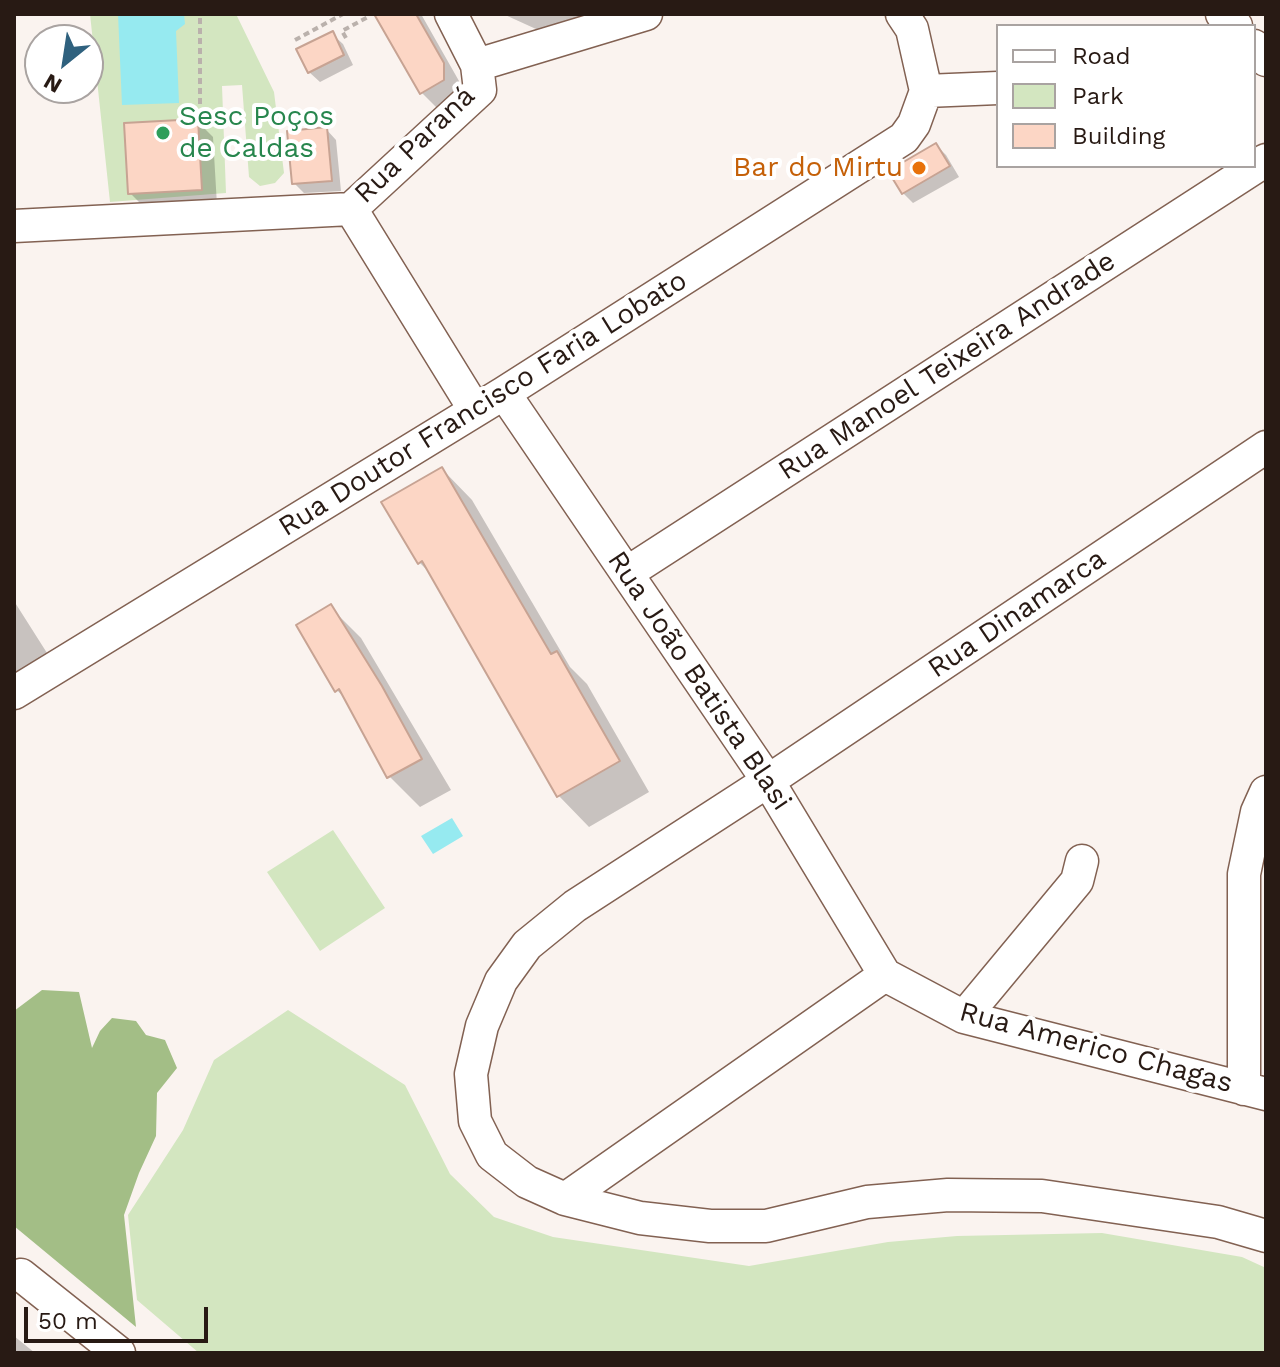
<!DOCTYPE html>
<meta charset="utf-8">
<style>
body{margin:0}
#map{position:relative;width:1280px;height:1367px;overflow:hidden;background:#faf3ef;font-family:"Work Sans",sans-serif}
canvas{display:block}
.frame{position:absolute;inset:0;border:16px solid #281a14;pointer-events:none}
.legend{position:absolute;left:996px;top:24px;width:260px;height:144px;box-sizing:border-box;background:#fff;border:2px solid #a9a3a1;margin:0;padding:10px 14px;list-style:none;font-size:24px;color:#281a14}
.legend li{display:flex;align-items:center;gap:16px;height:40px}
.legend b{width:40px;border:2px solid #a9a3a1}
.north{position:absolute;left:24px;top:24px;width:80px;height:80px;box-sizing:border-box;background:#fff;border:2px solid #a9a3a1;border-radius:50%;rotate:210deg;font-size:22px;font-weight:700;line-height:32px;text-align:center;color:#281a14}
.north::after{content:'';display:block;margin:auto;width:28px;height:36px;background:#2f617e;clip-path:polygon(50% 0,100% 100%,50% 72%,0 100%)}
.scale{position:absolute;left:24px;top:1307px;width:184px;height:36px;box-sizing:border-box;border:4px solid #281a14;border-top:0;padding-left:10px;font-size:24px;line-height:28px;white-space:nowrap;color:#281a14;-webkit-text-stroke:6px #fff;paint-order:stroke}
</style>
<div id="map">
<canvas width="1280" height="1367"></canvas>
<div class="frame"></div>
<ul class="legend">
<li><b style="height:10px;background:#fff"></b>Road</li>
<li><b style="height:22px;background:#d3e6c0"></b>Park</li>
<li><b style="height:22px;background:#fcd6c5"></b>Building</li>
</ul>
<div class="north">N</div>
<div class="scale">50 m</div>
</div>
<script>
const context = document.querySelector('canvas').getContext('2d');
context.lineJoin = 'round';
function paint(path, color) {
  context.fillStyle = color;
  context.fill(path, 'evenodd');
}
function poly(rows) {
  const path = new Path2D();
  for (const r of rows) {
    path.moveTo(r[0], r[1]);
    for (let i = 2; i < r.length; i += 2) path.lineTo(r[i], r[i + 1]);
  }
  return path;
}
function trace(path, color, width, dash) {
  context.strokeStyle = color;
  context.lineWidth = width;
  context.lineCap = dash ? 'butt' : 'round';
  context.setLineDash(dash || []);
  context.stroke(path);
}
function label(font, color, halo, rows, align = 'center') {
  context.font = font + ' "Work Sans",sans-serif';
  context.lineWidth = 8;
  context.setLineDash([]);
  context.textBaseline = 'middle';
  context.strokeStyle = halo;
  context.fillStyle = color;
  for (const [text, x, y, turn = 0] of rows) {
    context.save();
    context.translate(x, y);
    context.rotate((+turn || 0) * Math.PI / 180);
    context.textAlign = isNaN(turn) ? turn : align;
    if (halo) context.strokeText(text, 0, 0);
    context.fillText(text, 0, 0);
    context.restore();
  }
}
const green = poly([
 [90,14,236,14,274,92,284,173,275,183,260,186,249,177,242,85,222,86,226,193,110,202],
 [333,830,385,908,320,951,267,872],
 [288,1010,405,1085,450,1174,494,1217,553,1237,749,1266,888,1242,957,1236,1102,1233,1242,1257,1266,1268,1266,1353,199,1353,137,1300,128,1215,183,1130,214,1060]
]);
const forest = poly([
 [42,990,79,992,92,1048,100,1031,112,1018,136,1021,146,1035,165,1040,177,1068,157,1093,156,1136,139,1173,124,1215,136,1327,14,1226,14,1011]
]);
const water = poly([
 [118,14,184,14,185,24,176,31,179,103,122,105],
 [452,818,463,836,433,854,421,836]
]);
const shadow = poly([
 [376,14,421,14,459,81,460,96,438,109,422,93],
 [503,14,581,14,580,27,563,32,536,29],
 [332,34,343,44,353,65,320,82,309,72],
 [197,121,213,137,217,205,146,209,130,193],
 [326,129,336,140,341,191,304,193,294,183],
 [936,145,946,155,959,177,913,203,903,193],
 [442,469,472,500,570,667,587,684,649,792,589,827,559,796,432,575,419,562],
 [14,601,54,664,14,689],
 [330,607,361,638,451,790,420,807,389,776,348,702,337,690],
 [14,1336,35,1353,14,1353]
]);
const building = poly([
 [374,14,416,14,444,63,444,80,420,94,374,14],
 [333,31,344,55,308,73,296,49,333,31],
 [198,119,202,190,128,194,124,123,198,119],
 [327,127,332,181,292,184,287,131,327,127],
 [936,143,950,166,902,194,888,171,936,143],
 [442,467,551,654,557,651,620,761,557,797,422,561,418,564,381,502,442,467],
 [331,604,382,686,422,759,387,778,339,689,335,692,296,625,331,604]
]);
const path = poly([
 [346,38,342,31,368,17,366,14],
 [295,40,343,14],
 [200,104,200,14]
]);
const minor = poly([
 [1222,14,1236,26],
 [1254,46,1266,60],
 [477,65,646,14],
 [926,91,998,88],
 [351,209,475,410],
 [14,226,351,209,480,90,477,65,451,14],
 [504,393,768,781,885,975],
 [1266,447,768,781,575,906,527,945,501,981,482,1026,471,1074,475,1121,492,1155,527,1182,565,1199,640,1218,710,1226,766,1226,867,1202,948,1195,1042,1196,1218,1222,1266,1236],
 [627,573,1266,160],
 [14,693,504,393,904,138,914,124,926,91,912,29,902,14],
 [885,975,964,1017,1266,1094],
 [964,1017,1077,881,1082,861],
 [1244,1089,1244,874,1257,812,1266,792],
 [565,1199,885,975],
 [21,1275,119,1353]
]);
const markers = [
 [163,133,8,"#2e9e5b"],
 [919,168,8,"#e8710a"]
];
const leisureNames = [
 ["Sesc Poços",179,117],
 ["de Caldas",179,149]
];
const streetNames = [
 ["Rua Paraná",415,145,-44],
 ["Rua Manoel Teixeira Andrade",947,366,-33],
 ["Rua Doutor Francisco Faria Lobato",483,404,-32],
 ["Rua Dinamarca",1017,614,-34],
 ["Rua João Batista Blasi",699,681,56],
 ["Rua Americo Chagas",1096,1048,15]
];
const foodNames = [
 ["Bar do Mirtu",903,168]
];
paint(green, '#d3e6c0');
paint(forest, '#a3be86');
paint(water, '#96eaf0');
paint(shadow, '#0003');
paint(building, '#fcd6c5');
trace(building, '#c7a393', 2);
trace(minor, '#826152', 35);
trace(path, '#bab1ac', 4, [6, 4]);
trace(minor, '#fff', 32);
for (const [x, y, r, color] of markers) {
  const dot = new Path2D();
  dot.arc(x, y, r, 0, 2 * Math.PI);
  context.fillStyle = color;
  context.fill(dot);
  trace(dot, '#fff', 3);
}
label('28px', '#27864d', '#fff', leisureNames, 'left');
label('28px', '#281a14', '#fff', streetNames);
label('28px', '#c56008', '#fff', foodNames, 'right');
</script>
